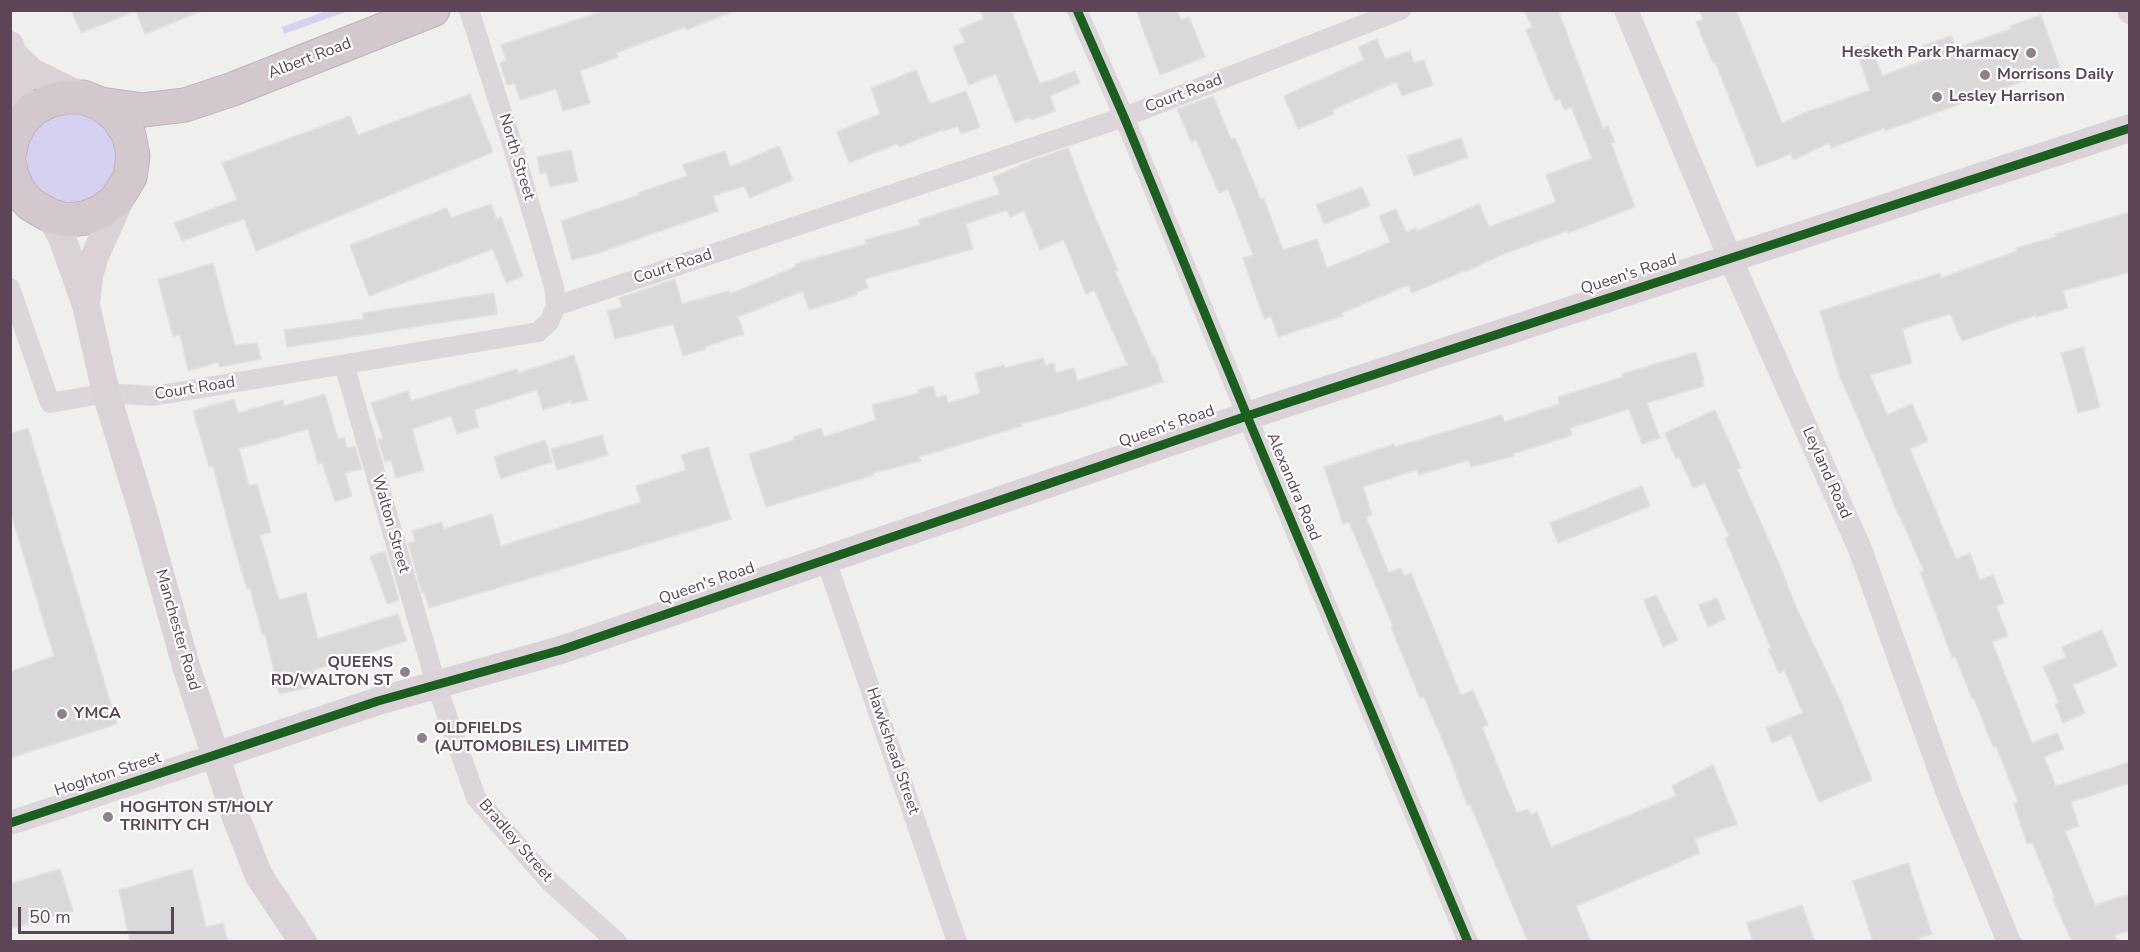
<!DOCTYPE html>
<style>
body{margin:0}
#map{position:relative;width:2140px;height:952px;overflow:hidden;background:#eff0ee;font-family:"Nunito Sans",sans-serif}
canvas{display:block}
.frame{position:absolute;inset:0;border:12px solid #5d4457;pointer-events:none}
.scale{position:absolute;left:18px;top:907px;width:156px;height:27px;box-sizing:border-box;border:3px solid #5d4457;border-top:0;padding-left:8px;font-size:18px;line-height:21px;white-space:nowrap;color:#5d4457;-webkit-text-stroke:4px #fff;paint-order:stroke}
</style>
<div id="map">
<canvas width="2140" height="952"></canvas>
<div class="frame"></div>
<div class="scale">50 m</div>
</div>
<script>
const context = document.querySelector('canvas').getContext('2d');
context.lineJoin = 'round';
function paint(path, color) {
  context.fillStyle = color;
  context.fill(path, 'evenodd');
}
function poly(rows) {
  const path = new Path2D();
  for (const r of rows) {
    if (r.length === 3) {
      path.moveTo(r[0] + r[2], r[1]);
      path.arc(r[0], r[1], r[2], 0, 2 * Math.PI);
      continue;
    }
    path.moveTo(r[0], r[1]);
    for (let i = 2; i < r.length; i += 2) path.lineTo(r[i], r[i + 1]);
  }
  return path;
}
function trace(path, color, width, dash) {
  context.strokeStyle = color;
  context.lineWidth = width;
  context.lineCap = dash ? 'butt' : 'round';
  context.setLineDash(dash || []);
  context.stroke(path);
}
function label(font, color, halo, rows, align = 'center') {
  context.font = font + ' "Nunito Sans",sans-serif';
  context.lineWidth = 4.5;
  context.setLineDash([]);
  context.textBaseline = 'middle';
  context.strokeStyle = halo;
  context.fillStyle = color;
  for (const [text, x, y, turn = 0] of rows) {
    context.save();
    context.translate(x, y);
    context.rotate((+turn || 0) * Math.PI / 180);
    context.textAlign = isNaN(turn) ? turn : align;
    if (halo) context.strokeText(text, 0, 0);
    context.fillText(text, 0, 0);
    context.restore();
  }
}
const green = poly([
 [326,11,348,11,284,34,282,27],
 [71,157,45]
]);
const building = poly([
 [71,10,200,10,201,11,145,34,136,11,81,33,71,10],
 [606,10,732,10,732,12,686,30,685,27,616,53,618,57,580,71,590,103,563,111,556,89,520,100,515,83,507,85,500,63,506,61,501,45,606,10],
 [980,10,1011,10,1040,84,1075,71,1080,83,1050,96,1055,111,1031,120,1030,117,1015,123,996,74,969,85,953,47,965,42,959,29,984,19,980,10],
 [1136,10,1177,10,1181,20,1189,17,1205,57,1160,75,1136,10],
 [1524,10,1558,10,1603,129,1608,126,1615,142,1611,143,1635,207,1568,233,1567,231,1501,255,1465,272,1464,271,1412,293,1408,285,1342,313,1343,316,1278,337,1271,316,1264,319,1243,258,1253,255,1228,189,1219,193,1196,140,1191,142,1177,109,1213,96,1231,139,1235,138,1261,200,1264,199,1283,250,1317,239,1327,268,1390,242,1379,216,1396,209,1406,232,1416,228,1417,231,1479,204,1489,227,1556,202,1546,175,1592,158,1571,107,1564,110,1560,99,1555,101,1526,30,1532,27,1524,10],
 [1699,10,1736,10,1782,123,1804,113,1870,90,1856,50,1871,44,1882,76,1927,59,1922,46,1951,36,1956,48,2011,29,2010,26,2041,15,2060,68,1885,131,1884,128,1831,148,1829,143,1793,160,1791,154,1757,167,1715,62,1713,63,1696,22,1703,19,1699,10],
 [1377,39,1385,59,1410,51,1414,63,1424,60,1433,85,1402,96,1396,82,1332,110,1334,114,1298,129,1284,96,1364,60,1359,47,1377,39],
 [916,70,930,104,966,91,980,127,961,134,958,126,944,131,944,129,899,147,897,144,849,163,837,132,880,114,871,88,916,70],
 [470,94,493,152,256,251,244,219,182,241,174,223,237,200,222,163,350,116,358,135,470,94],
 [1461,138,1468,157,1414,176,1407,156,1461,138],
 [779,146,793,180,750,198,744,186,713,196,718,211,598,253,572,260,561,221,639,195,638,193,687,176,683,165,725,151,730,167,779,146],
 [1068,148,1090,205,1118,270,1115,271,1153,357,1155,356,1163,382,1080,408,1021,424,1022,426,919,457,921,461,873,473,874,475,766,507,749,454,794,440,794,437,821,428,824,437,876,420,872,405,919,393,918,390,933,386,937,398,946,395,948,403,980,393,975,373,1004,365,1005,368,1043,358,1045,366,1054,363,1056,373,1074,368,1077,381,1128,365,1094,290,1086,294,1064,240,1040,250,1024,211,1010,217,1007,210,966,224,973,249,865,279,868,288,857,292,857,295,809,310,803,291,738,317,744,334,705,347,706,349,683,356,673,324,615,339,607,311,622,307,619,298,675,279,682,304,729,291,730,294,795,267,795,264,866,244,865,240,920,225,918,220,1000,194,993,177,1033,160,1068,148],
 [571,150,578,181,550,187,546,172,540,174,537,157,571,150],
 [1362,187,1370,206,1324,224,1316,205,1362,187],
 [491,204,497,220,501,217,523,276,506,283,493,249,369,296,350,245,447,208,451,218,491,204],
 [2130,212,2130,272,2063,291,2068,308,2036,317,2036,315,1962,341,1950,314,1902,329,1912,363,1870,375,1887,415,1912,404,1928,441,1910,449,1956,559,1970,553,1980,580,1993,575,2004,603,1996,606,2008,636,1992,642,2032,743,2057,733,2064,749,2044,757,2056,786,2130,762,2130,783,2071,802,2079,826,2065,831,2095,905,2130,894,2130,931,2115,935,2117,942,2072,942,2053,899,2055,898,2032,842,2027,844,2014,804,2018,802,1996,746,1993,747,1974,698,1972,698,1955,656,1952,657,1920,572,1924,571,1899,515,1898,515,1883,476,1840,377,1820,311,1940,273,1941,278,2017,251,2016,248,2056,237,2055,234,2130,212],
 [213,263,235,345,257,343,261,359,220,367,218,362,188,371,180,335,173,336,158,280,213,263],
 [494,293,497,314,287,347,284,330,363,319,363,313,494,293],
 [2083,347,2100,407,2078,413,2061,353,2083,347],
 [1696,352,1704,380,1702,380,1704,386,1647,403,1660,438,1642,444,1629,409,1570,428,1572,435,1513,454,1514,456,1471,467,1469,460,1419,475,1417,470,1363,487,1372,515,1366,517,1389,573,1401,568,1404,576,1411,573,1461,695,1473,690,1488,725,1482,727,1517,813,1528,809,1531,815,1537,812,1551,847,1676,796,1672,786,1713,765,1737,824,1695,839,1700,853,1576,906,1591,942,1528,942,1470,804,1467,805,1450,758,1424,697,1420,698,1391,627,1393,626,1349,522,1343,524,1324,467,1394,444,1395,447,1502,415,1504,422,1560,404,1558,397,1623,377,1622,374,1696,352],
 [574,355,588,400,572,404,571,401,543,410,537,390,474,410,479,427,457,434,451,416,412,429,424,470,396,478,391,460,385,462,378,439,383,438,371,403,408,391,411,401,517,369,518,373,574,355],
 [325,394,338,439,344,438,347,448,355,446,362,469,345,473,352,496,335,502,322,463,318,464,308,429,239,449,249,486,257,484,271,532,260,535,279,600,306,593,318,639,398,614,407,641,314,670,316,676,305,678,307,688,279,694,265,633,262,634,250,588,247,589,233,542,213,466,209,467,193,411,234,399,238,413,283,400,284,406,325,394],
 [1715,410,1741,468,1737,469,1781,568,1796,607,1841,702,1872,780,1819,802,1791,735,1772,743,1766,728,1803,713,1784,670,1779,673,1768,649,1771,648,1725,538,1729,536,1705,483,1693,488,1679,457,1676,459,1665,433,1715,410],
 [28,428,117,724,10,758,10,672,54,656,10,510,10,434,28,428],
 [602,435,608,455,557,470,551,449,602,435],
 [545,440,552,462,501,479,494,457,545,440],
 [708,447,731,519,429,608,424,592,422,593,408,543,415,541,412,531,442,522,444,529,492,514,501,546,641,502,636,486,686,470,681,455,708,447],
 [1642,486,1650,506,1558,543,1550,523,1642,486],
 [385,551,399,600,387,604,370,556,385,551],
 [1656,595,1678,640,1663,647,1644,600,1656,595],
 [1717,598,1725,619,1708,627,1699,605,1717,598],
 [2102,630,2117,666,2073,685,2085,713,2063,723,2055,704,2059,703,2043,667,2066,657,2062,647,2102,630],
 [1908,863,1932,934,1909,942,1873,942,1853,881,1908,863],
 [60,869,73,911,10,929,10,884,60,869],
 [192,869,206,927,223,923,228,942,130,942,119,890,192,869],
 [1802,905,1815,942,1753,942,1747,923,1802,905]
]);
const minor = poly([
 [1077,10,1124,117,1247,416,1468,942],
 [10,288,50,403,106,393,153,396,538,332,549,322,556,306,554,287,512,144,469,10],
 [556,306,1124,117,1401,10],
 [344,364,436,684,476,798,550,882,617,942],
 [826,560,957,942]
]);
const tertiary = poly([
 [1626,10,1730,258,1860,549,1949,796,2009,942],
 [2129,10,2130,12],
 [10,823,215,756]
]);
const secondary = poly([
 [10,45,18,70,19,81,18,103,13,137],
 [14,55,32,72,83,97],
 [49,215,61,235,86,305,106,393,143,513,186,666,235,815,259,876,303,942],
 [86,303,89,276,94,258,124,191],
 [215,756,378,701,561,650,1247,416,2130,128]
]);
const trunk = poly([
 [101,104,143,110,185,105,233,89,433,10],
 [10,151,13,137,21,122,33,109,49,101,66,97,83,97,101,104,117,117,129,135,133,156,130,177,116,200,102,211,85,218,67,220,49,215,30,204,19,191,12,176,10,166]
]);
const cycleway = poly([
 [1077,10,1124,117,1247,416,1468,942],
 [10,823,378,701,561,650,1247,416,2130,128]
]);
const markers = [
 [2031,53,6,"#90808c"],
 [1985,75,6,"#90808c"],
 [1937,97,6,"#90808c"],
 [405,672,6,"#90808c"],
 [62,714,6,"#90808c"],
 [422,738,6,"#90808c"],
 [108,817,6,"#90808c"]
];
const poiNames = [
 ["Hesketh Park Pharmacy",2019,53,"right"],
 ["Morrisons Daily",1997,75],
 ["Lesley Harrison",1949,97],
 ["QUEENS",393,663,"right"],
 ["RD/WALTON ST",393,681,"right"],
 ["YMCA",74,714],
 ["OLDFIELDS",434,729],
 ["(AUTOMOBILES) LIMITED",434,747],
 ["HOGHTON ST/HOLY",120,808],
 ["TRINITY CH",120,826]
];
const streetNames = [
 ["Albert Road",310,59,-21],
 ["Court Road",1184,94,-21],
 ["North Street",516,157,73],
 ["Court Road",673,267,-18],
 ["Queen's Road",1629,275,-18],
 ["Court Road",195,389,-9],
 ["Queen's Road",1167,427,-19],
 ["Leyland Road",1826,473,66],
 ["Alexandra Road",1293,487,67],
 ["Walton Street",390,524,74],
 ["Queen's Road",707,584,-19],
 ["Manchester Road",177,630,74],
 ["Hawkshead Street",892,751,71],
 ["Hoghton Street",108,775,-18],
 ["Bradley Street",515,841,49]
];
paint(green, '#d6d1f1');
paint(building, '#dbd8d9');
trace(building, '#e2e1e1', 1.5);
trace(trunk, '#bfb3bb', 35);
trace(minor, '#dcd6da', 20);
trace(tertiary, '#dcd6da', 24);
trace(secondary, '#dad2d7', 28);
trace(trunk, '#d2c8ce', 33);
trace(cycleway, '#1b5e20', 9);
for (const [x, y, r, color] of markers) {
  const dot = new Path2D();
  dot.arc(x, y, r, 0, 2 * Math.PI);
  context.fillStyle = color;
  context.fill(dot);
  trace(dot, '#fff', 2);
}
label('bold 16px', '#5d4457', '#fff', poiNames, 'left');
label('16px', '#5d4457', '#fff', streetNames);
</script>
